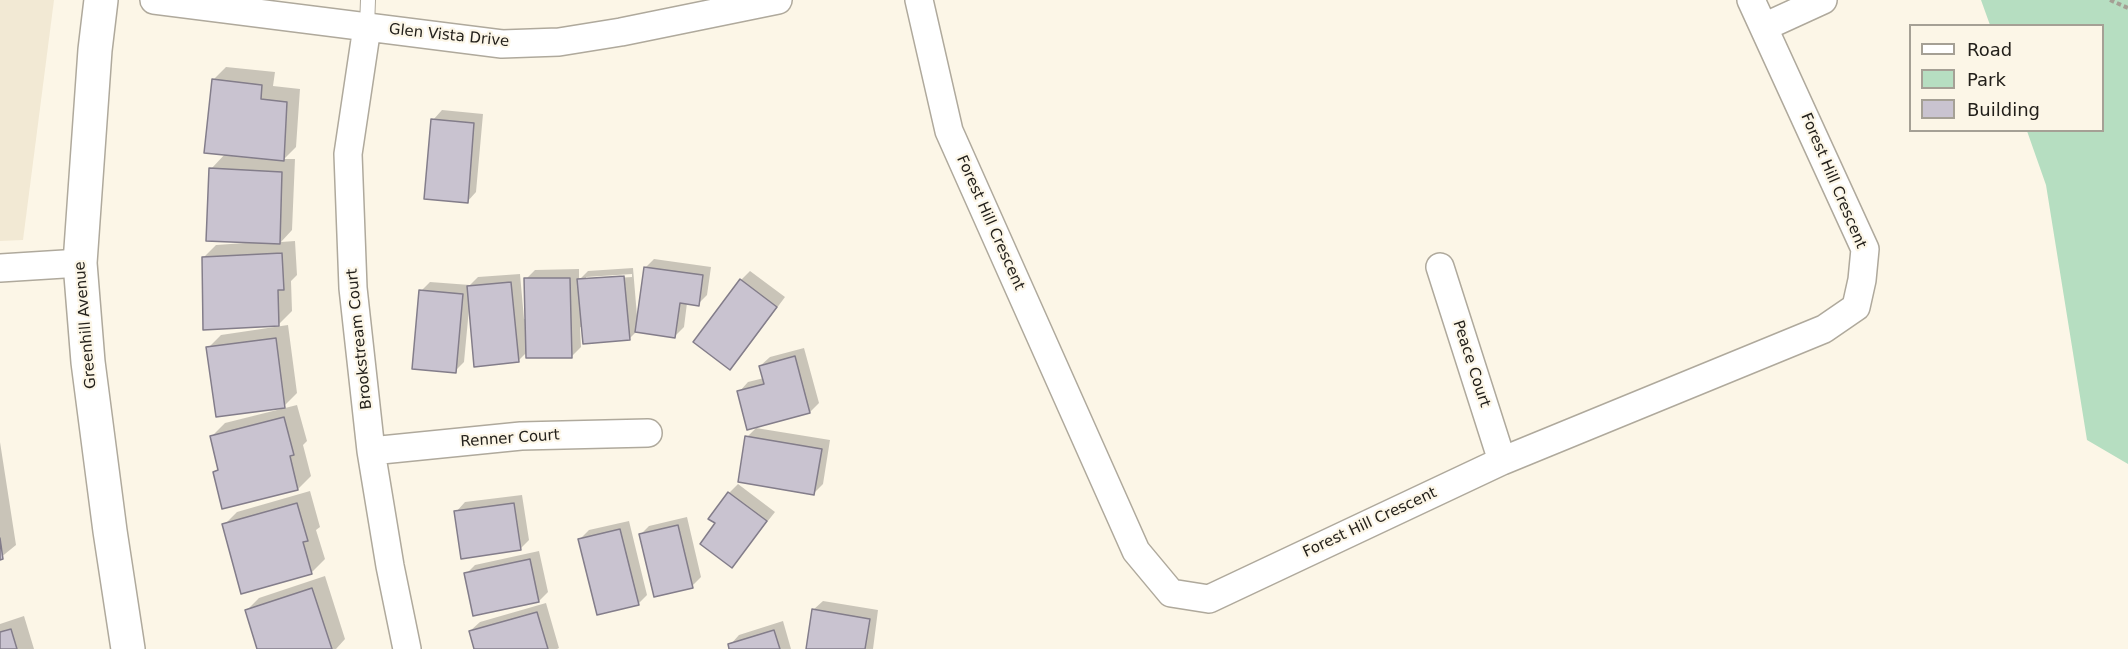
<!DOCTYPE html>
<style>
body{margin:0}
#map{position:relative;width:2128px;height:649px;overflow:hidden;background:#fcf6e7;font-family:"DejaVu Sans",sans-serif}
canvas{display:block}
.legend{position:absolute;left:1909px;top:24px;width:195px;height:108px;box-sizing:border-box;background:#fcf6e7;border:2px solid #a5a095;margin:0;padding:8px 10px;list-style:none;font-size:18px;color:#23201b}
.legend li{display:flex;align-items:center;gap:12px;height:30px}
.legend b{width:30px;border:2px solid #a5a095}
</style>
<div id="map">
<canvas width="2128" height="649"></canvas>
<ul class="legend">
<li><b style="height:8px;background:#fff"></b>Road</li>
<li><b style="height:16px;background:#b6dec1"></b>Park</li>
<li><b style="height:16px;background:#c9c3d0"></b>Building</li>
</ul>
</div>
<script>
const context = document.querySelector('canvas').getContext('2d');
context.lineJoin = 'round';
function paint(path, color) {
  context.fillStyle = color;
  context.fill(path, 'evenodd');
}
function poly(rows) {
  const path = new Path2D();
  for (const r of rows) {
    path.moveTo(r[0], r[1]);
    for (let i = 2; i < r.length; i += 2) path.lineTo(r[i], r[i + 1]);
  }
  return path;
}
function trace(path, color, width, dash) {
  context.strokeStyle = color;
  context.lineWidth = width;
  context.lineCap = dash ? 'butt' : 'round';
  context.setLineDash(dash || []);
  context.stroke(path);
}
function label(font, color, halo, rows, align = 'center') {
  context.font = font + ' "DejaVu Sans",sans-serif';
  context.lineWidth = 4.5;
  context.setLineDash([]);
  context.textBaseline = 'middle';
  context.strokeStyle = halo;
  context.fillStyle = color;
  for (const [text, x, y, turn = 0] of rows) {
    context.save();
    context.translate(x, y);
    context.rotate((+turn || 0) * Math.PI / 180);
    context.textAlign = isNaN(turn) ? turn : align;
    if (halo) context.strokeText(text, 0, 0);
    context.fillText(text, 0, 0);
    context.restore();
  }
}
const built = poly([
 [0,0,54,0,23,240,0,241]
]);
const green = poly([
 [1981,0,2128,0,2128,464,2087,440,2046,185,2027,131,2102,130,2102,26,1990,25]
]);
const shadow = poly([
 [226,67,275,72,273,86,300,89,296,147,284,159,295,159,292,230,281,242,295,241,297,275,291,281,292,311,279,324,203,258,216,245,245,243,211,169,226,153,213,80],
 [442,110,483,114,476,192,467,202,433,120],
 [654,259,711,267,707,295,698,304,687,303,684,327,675,336,637,331,629,339,580,327,581,347,572,356,527,352,518,361,469,309,464,362,455,371,421,291,430,282,470,285,478,277,520,274,524,319,527,319,526,279,535,270,579,269,579,280,588,271,633,268,637,316,645,268],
 [632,274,632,277,586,280,586,277],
 [750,271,785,297,739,359,730,368,741,280],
 [288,325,297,393,283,407,208,348,221,335],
 [804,348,819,403,810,412,748,428,739,392,748,382,764,378,760,366,770,357],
 [297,405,307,441,303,445,311,476,298,489,215,472,219,468,212,436,225,423],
 [756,428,830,440,823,484,814,493,747,437],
 [0,442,16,545,0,558],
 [738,484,775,512,732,566,717,523,729,493],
 [310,491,320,527,316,530,325,559,312,572,242,592,224,525,237,512],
 [522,495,529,540,520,549,456,512,465,502],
 [687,517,701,577,692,586,640,535,649,526],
 [629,521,647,595,638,604,580,539,589,530],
 [539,551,548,592,539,601,466,574,475,565],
 [325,576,345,639,336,649,258,649,246,611,259,598],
 [823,601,878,610,873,649,808,649,813,610],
 [546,603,559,648,557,649,476,649,470,631,480,622],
 [24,616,34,649,0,649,0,624],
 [783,621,791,649,731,649,730,645,739,635]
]);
const building = poly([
 [212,79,262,85,261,99,287,102,284,161,204,153,212,79],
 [431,119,474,123,468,203,424,199,431,119],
 [209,168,282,172,280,244,206,241,209,168],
 [282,253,284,290,278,290,279,326,203,330,202,257,282,253],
 [644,267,703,275,699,306,680,303,675,338,635,332,644,267],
 [624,276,630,340,583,344,577,279,624,276],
 [524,278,570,278,572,358,526,358,524,278],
 [740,279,777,307,730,370,693,342,740,279],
 [511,282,519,362,474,367,467,286,511,282],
 [419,290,463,294,456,373,412,369,419,290],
 [276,338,285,408,216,417,206,347,276,338],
 [795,356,810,413,747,430,737,391,764,384,759,366,795,356],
 [284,417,294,455,290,456,298,490,222,509,213,472,218,470,210,436,284,417],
 [745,436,822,449,814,495,738,482,745,436],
 [728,492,767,521,732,568,700,544,715,523,708,519,728,492],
 [297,503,308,541,303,542,312,574,241,594,222,524,297,503],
 [514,503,521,550,461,559,454,511,514,503],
 [678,525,693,588,654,597,639,534,678,525],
 [620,529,639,605,597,615,578,539,620,529],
 [0,538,3,559,0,560,0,538],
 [530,559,539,602,473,616,464,573,530,559],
 [312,588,332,649,257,649,245,610,312,588],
 [812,609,870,619,865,649,806,649,812,609],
 [537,612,548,649,474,649,469,631,537,612],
 [11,629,17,649,0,649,0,632,11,629],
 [774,630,780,649,729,649,728,644,774,630]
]);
const path = poly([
 [2110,0,2128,8]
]);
const service = poly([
 [367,27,368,0]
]);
const minor = poly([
 [154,0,502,44,559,42,621,32,778,0],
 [919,0,949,131,1136,551,1171,593,1209,599,1502,461,1824,329,1856,307,1862,280,1865,249,1751,0],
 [367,27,348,154,353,288,371,451,390,566,407,649],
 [1764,27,1823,0],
 [1440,267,1502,461],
 [0,268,80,263],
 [371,451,521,436,648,433]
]);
const tertiary = poly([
 [101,0,95,50,80,263,88,362,110,531,128,649]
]);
const streetNames = [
 ["Glen Vista Drive",449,36,6],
 ["Forest Hill Crescent",1833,181,67],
 ["Forest Hill Crescent",990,223,66],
 ["Greenhill Avenue",86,325,-95],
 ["Brookstream Court",360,339,-96],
 ["Peace Court",1471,364,72],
 ["Renner Court",510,439,-4],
 ["Forest Hill Crescent",1370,523,-25]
];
paint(built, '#f2e9d4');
paint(green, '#b6dec1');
paint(shadow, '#0003');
paint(building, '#c9c3d0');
trace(building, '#837d8a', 1.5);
trace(service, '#afa99c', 16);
trace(minor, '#afa99c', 30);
trace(tertiary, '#afa99c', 36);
trace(path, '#a49f94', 4, [4.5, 3]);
trace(service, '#fff', 14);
trace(minor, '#fff', 27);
trace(tertiary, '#fff', 33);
label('15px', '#23201b', '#fcf6e7', streetNames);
</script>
